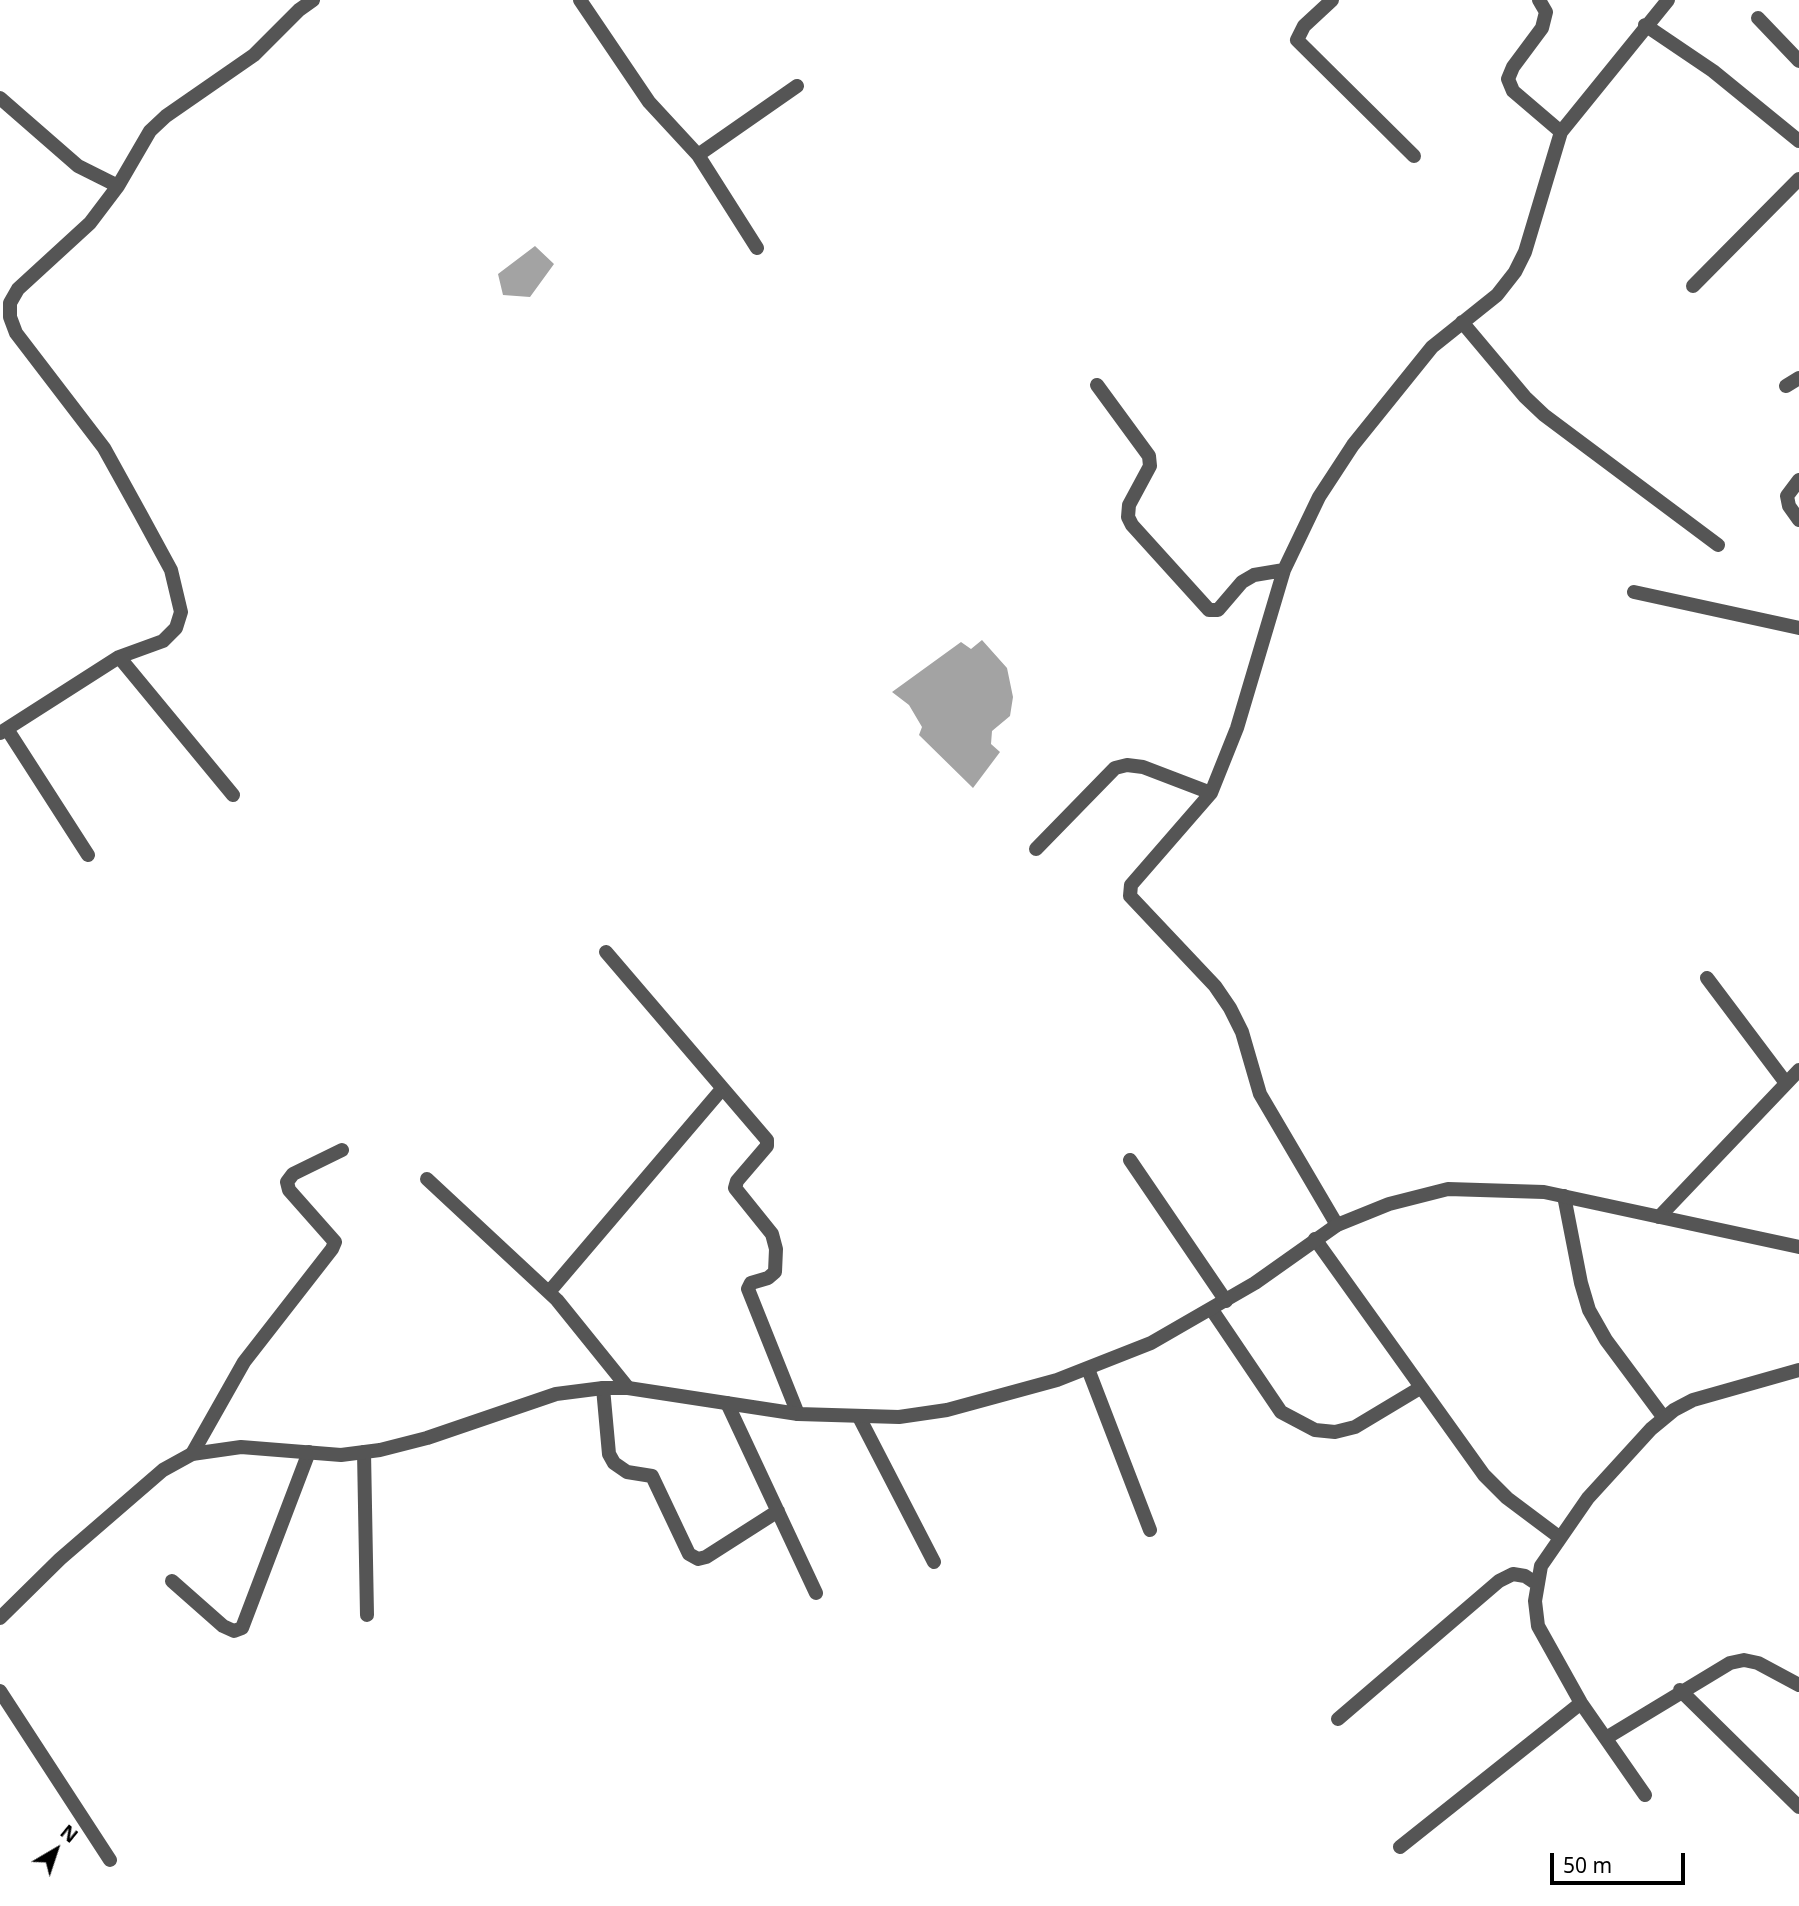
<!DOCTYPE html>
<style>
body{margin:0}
#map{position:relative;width:1799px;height:1906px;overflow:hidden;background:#fff;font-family:"Noto Sans",sans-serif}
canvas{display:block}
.north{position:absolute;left:21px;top:1815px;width:70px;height:70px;-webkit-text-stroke:5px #fff;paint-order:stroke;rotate:39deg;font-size:19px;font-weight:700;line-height:28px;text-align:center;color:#000}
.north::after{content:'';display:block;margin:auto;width:24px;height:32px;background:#000;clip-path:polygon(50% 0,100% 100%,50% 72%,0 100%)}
.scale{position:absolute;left:1550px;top:1853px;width:135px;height:32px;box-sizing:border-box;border:4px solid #000;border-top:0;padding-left:9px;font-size:21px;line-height:24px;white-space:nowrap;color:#000;-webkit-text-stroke:5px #fff;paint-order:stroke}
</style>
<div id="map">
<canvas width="1799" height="1906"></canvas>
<div class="north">N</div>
<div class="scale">50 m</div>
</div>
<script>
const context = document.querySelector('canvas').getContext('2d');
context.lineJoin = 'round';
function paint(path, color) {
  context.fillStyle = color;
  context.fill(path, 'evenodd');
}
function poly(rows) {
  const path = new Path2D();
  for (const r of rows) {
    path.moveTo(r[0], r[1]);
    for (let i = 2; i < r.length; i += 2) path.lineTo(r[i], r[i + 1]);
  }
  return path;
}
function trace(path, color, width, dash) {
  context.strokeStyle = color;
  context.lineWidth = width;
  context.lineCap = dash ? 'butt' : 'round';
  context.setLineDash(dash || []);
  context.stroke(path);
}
const water = poly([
 [535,246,554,264,530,297,503,295,498,274],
 [982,640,1007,668,1013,697,1010,716,992,731,991,744,1000,752,973,788,919,735,922,727,909,705,892,692,961,642,971,649]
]);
const minor = poly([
 [580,0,649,102,698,155,757,248],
 [1332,0,1304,26,1297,40,1414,156],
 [1539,0,1546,12,1542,28,1513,67,1508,79,1513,91,1561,132],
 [1758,18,1799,61],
 [1645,25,1713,71,1799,141],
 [0,98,78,166,118,186],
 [698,155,797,86],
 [1693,286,1799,179],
 [1462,322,1525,397,1544,415,1718,545],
 [1097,385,1149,456,1150,466,1129,505,1128,517,1132,525,1209,610,1218,610,1242,582,1254,575,1284,570],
 [1786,386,1799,378],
 [1799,480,1787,496,1789,506,1799,520],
 [1634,592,1799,628],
 [119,657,233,795],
 [7,729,88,855],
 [0,733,119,657,163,641,176,628,181,612,171,570,140,513,104,448,16,333,10,317,10,303,18,289,90,223,118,186,150,131,166,116,254,55,299,10,313,0],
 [1036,849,1115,768,1127,765,1143,767,1211,793],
 [606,952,767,1140,767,1146,737,1181,735,1188,772,1234,776,1249,775,1272,768,1278,751,1283,748,1289,798,1414],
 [1707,978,1786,1083],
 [1130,1160,1226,1301],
 [427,1179,557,1300,628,1388],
 [1564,1196,1581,1283,1589,1310,1606,1340,1664,1418],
 [1659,1217,1799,1070],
 [1337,1225,1260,1094,1242,1032,1230,1008,1215,986,1130,896,1131,885,1211,793,1237,728,1284,570,1319,497,1353,445,1432,347,1497,295,1515,272,1525,252,1561,132,1668,0],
 [1315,1239,1484,1475,1507,1498,1559,1537],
 [549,1292,722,1089],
 [1212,1310,1281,1412,1315,1430,1335,1432,1355,1427,1420,1388],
 [1088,1369,1150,1530],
 [603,1388,609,1454,614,1463,627,1472,652,1476,689,1554,698,1559,706,1557,778,1511],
 [727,1403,816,1593],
 [859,1417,934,1562],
 [364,1452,367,1615],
 [192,1454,244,1362,332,1249,335,1242,289,1190,287,1182,293,1174,342,1150],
 [172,1581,223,1626,234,1631,242,1628,309,1452],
 [1680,1690,1799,1807],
 [0,1691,110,1860],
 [1338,1719,1499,1581,1513,1574,1525,1576,1537,1584],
 [1606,1738,1730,1663,1744,1660,1758,1663,1799,1685],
 [1645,1795,1581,1703,1538,1626,1535,1601,1541,1566,1588,1498,1651,1429,1674,1410,1693,1400,1799,1370],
 [1400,1847,1581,1703]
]);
const tertiary = poly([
 [0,1618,60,1559,163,1470,192,1454,241,1447,341,1455,380,1450,427,1438,556,1394,603,1388,628,1388,798,1414,899,1417,947,1410,1057,1380,1151,1343,1255,1283,1337,1225,1389,1204,1448,1189,1544,1192,1799,1247]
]);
paint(water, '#a3a3a3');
trace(minor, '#555', 14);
trace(tertiary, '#555', 14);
</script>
